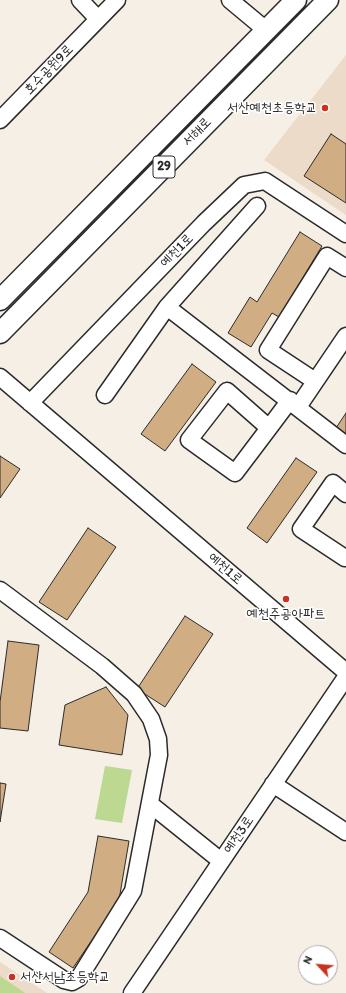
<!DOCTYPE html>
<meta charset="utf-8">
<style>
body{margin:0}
#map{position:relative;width:346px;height:993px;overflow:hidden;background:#f6efe6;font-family:Itim,sans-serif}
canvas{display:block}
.north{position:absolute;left:298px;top:945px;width:40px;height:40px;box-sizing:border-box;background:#fff;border:1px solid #aaa;border-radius:50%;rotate:296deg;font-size:11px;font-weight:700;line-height:16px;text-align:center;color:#2b2b2b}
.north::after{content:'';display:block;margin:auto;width:14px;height:18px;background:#c8321e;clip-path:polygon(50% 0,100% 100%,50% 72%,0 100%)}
</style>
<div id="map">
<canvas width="346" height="993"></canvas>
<div class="north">N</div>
</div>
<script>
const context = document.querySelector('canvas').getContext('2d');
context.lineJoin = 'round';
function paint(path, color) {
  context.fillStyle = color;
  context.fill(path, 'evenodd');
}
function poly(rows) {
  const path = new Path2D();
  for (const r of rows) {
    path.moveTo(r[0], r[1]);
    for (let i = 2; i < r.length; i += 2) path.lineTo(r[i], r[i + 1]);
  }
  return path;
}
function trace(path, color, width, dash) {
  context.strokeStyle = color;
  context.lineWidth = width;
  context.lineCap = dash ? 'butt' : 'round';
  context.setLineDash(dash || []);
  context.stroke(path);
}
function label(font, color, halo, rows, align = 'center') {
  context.font = font + ' Itim,"Poor Story",sans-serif';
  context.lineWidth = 3;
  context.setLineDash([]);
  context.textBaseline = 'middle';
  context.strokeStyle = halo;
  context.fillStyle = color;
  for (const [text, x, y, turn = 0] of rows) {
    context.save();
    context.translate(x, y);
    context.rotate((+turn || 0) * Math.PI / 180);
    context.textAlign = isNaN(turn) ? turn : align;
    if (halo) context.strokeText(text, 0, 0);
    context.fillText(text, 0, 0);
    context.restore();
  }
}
const built = poly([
 [346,55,346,215,264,160],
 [0,962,47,993,0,993]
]);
const green = poly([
 [105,766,132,770,122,823,95,819],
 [0,976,25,993,0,993]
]);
const building = poly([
 [331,134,346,144,346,203,304,176,331,134],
 [300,232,322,246,279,317,272,313,251,347,228,333,250,297,257,302,300,232],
 [192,364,216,382,165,451,141,434,192,364],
 [346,413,346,439,334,431,346,413],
 [0,456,20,469,0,498,0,456],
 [296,458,317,472,267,543,247,528,296,458],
 [88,528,116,547,67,620,39,602,88,528],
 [185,616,213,634,165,707,137,689,185,616],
 [8,641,39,645,28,731,0,728,0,702,8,641],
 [106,687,128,715,122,755,59,745,65,705,106,687],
 [0,783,6,784,0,822,0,783],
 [98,836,129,841,119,900,73,968,49,952,88,892,98,836]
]);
const minor = poly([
 [80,0,98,19],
 [230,0,266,30],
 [0,120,117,0],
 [167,307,346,445],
 [0,377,346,672],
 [315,381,268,350,327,256,346,268],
 [105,395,167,307,257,206],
 [30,403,204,223,244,185,265,181,346,234],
 [298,407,346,336],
 [269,428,227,391,189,440,235,473,269,428,290,400],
 [346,494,333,483,301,529,345,558,346,557],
 [0,590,102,666,134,694,151,719,158,739,159,755,133,891,79,978,72,982,64,980,0,938],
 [273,784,346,832],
 [150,804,221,861],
 [132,993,346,677]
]);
const major = poly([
 [0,300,296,0],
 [0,333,328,0]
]);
const markers = [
 [325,108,4,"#c8321e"],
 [286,599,4,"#c8321e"],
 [12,977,4,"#c8321e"]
];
const shields = [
 [164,167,22]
];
const shieldNames = [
 ["29",164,167]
];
const streetNames = [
 ["호수공원9로",49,70,-46],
 ["서해로",197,132,-45],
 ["예천1로",177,251,-46],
 ["예천1로",225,569,40],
 ["예천3로",239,835,-56]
];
const poiNames = [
 ["서산예천초등학교",317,108],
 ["예천주공아파트",286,614,"center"],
 ["서산서남초등학교",20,977,"left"]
];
paint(built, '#ebdbc8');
paint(green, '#bdd890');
paint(building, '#d1ad83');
trace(building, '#2b2b2b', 1);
trace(minor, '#2b2b2b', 19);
trace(major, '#2b2b2b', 23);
trace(minor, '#fff', 16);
trace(major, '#fff', 20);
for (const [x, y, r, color] of markers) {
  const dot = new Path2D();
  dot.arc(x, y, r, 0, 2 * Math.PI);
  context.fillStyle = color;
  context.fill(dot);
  trace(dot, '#fff', 1.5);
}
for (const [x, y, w] of shields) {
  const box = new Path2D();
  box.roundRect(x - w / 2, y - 11, w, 22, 3);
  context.fillStyle = '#fff';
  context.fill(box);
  trace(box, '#2b2b2b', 1);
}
label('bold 13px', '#2b2b2b', null, shieldNames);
label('14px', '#2b2b2b', '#fff', streetNames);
label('14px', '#2b2b2b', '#fff', poiNames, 'right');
</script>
